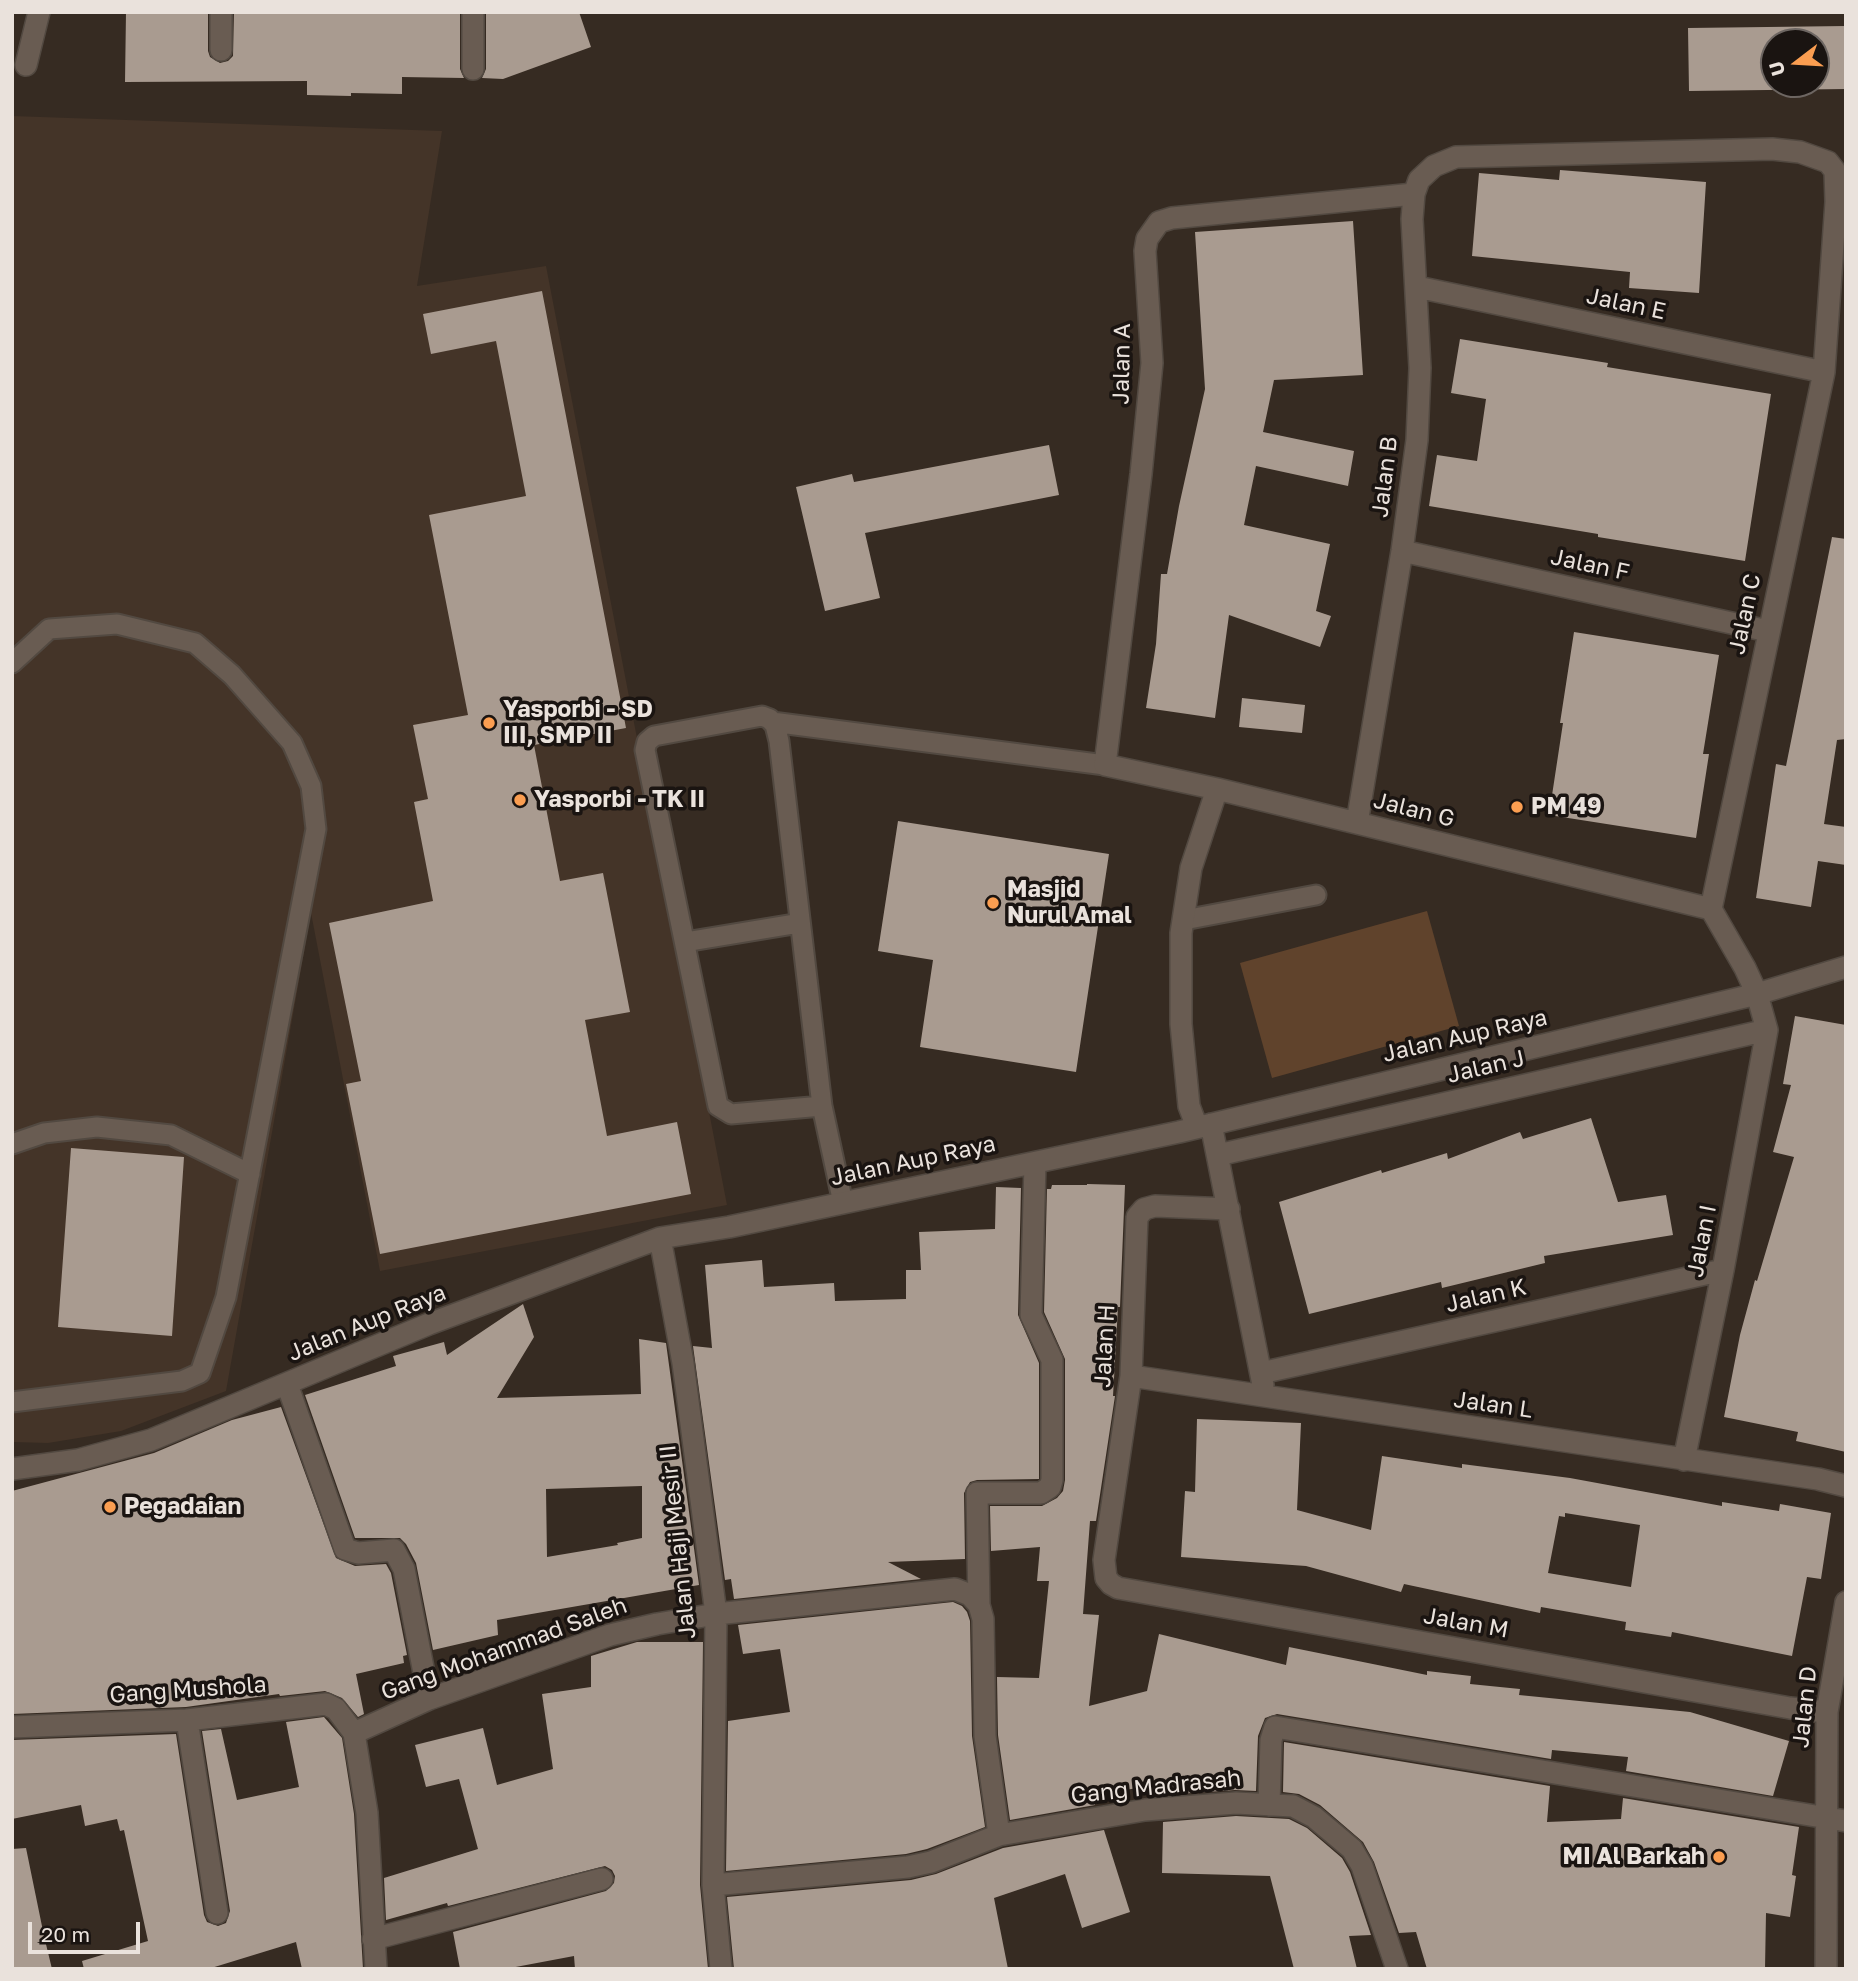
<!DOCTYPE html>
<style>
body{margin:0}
#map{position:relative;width:1858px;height:1981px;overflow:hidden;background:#362b22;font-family:"Golos Text",sans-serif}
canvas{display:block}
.frame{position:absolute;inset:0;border:14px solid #eae2dc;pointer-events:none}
.north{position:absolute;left:1760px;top:28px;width:70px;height:70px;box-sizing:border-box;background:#1a1411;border:2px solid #6d6662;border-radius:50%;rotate:253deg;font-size:19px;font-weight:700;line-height:28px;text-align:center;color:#eae2dc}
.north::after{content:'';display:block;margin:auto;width:24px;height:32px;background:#fb9e51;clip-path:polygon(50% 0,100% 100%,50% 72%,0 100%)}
.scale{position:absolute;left:28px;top:1922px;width:112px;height:32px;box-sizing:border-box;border:4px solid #eae2dc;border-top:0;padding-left:9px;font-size:21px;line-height:24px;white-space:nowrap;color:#eae2dc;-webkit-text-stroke:5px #1a1411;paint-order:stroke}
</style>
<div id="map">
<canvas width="1858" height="1981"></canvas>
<div class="frame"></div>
<div class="north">U</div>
<div class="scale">20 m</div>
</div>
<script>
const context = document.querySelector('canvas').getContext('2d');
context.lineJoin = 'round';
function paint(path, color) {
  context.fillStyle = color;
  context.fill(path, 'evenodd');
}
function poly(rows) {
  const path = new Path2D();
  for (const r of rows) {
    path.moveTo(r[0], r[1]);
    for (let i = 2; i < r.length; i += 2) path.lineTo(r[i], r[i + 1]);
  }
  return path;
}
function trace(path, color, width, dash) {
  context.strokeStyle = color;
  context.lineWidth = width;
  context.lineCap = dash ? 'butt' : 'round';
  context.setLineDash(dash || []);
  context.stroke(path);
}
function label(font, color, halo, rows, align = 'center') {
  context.font = font + ' "Golos Text",sans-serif';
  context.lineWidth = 7;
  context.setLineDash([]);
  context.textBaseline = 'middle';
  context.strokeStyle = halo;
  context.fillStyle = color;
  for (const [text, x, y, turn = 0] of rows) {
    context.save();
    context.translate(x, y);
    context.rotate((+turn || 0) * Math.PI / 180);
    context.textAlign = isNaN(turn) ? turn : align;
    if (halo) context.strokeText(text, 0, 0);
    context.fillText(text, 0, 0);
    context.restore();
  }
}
const built = poly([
 [12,116,442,131,417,286,546,266,727,1205,380,1271,311,913,226,1391,121,1431,48,1443,12,1442]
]);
const green = poly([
 [1427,911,1459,1026,1272,1078,1240,963]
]);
const building = poly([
 [126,12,208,12,208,51,210,57,220,63,228,61,233,56,234,12,460,12,460,69,464,78,402,77,402,94,351,93,351,96,307,95,307,81,125,82],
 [486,12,579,12,591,47,503,79,482,78,486,69],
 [1846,26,1846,89,1689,91,1688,28],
 [1774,42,1816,42,1816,84,1774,84],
 [1560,170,1706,182,1699,293,1629,288,1630,272,1472,256,1479,173,1559,180],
 [1353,221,1363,375,1274,380,1263,432,1354,451,1348,486,1256,466,1244,525,1330,544,1316,611,1331,616,1320,647,1229,615,1215,718,1146,708,1156,644,1161,574,1167,574,1179,506,1205,389,1195,232],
 [542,291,626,728,534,745,560,881,603,873,630,1012,585,1020,607,1136,677,1122,691,1194,380,1254,346,1084,361,1081,329,923,433,901,414,802,428,799,413,725,468,715,429,515,526,496,496,341,431,354,423,314],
 [1460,339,1608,363,1607,367,1771,394,1745,561,1598,537,1598,534,1429,506,1437,455,1477,461,1486,399,1451,393],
 [1049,445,1059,495,865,533,880,598,825,611,796,487,852,474,854,482],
 [1832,537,1846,539,1846,739,1837,740,1824,824,1846,827,1846,865,1818,861,1811,907,1756,898,1776,764,1786,766],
 [1574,632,1719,655,1703,754,1709,754,1696,838,1549,815,1563,723,1560,723],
 [1242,698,1305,705,1302,733,1239,727],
 [898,821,1109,854,1076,1072,920,1047,933,960,878,951],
 [1795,1016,1846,1025,1846,1452,1796,1441,1798,1432,1724,1417,1740,1335,1755,1280,1757,1281,1794,1157,1773,1152,1791,1085,1783,1084],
 [1591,1118,1618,1202,1666,1195,1673,1235,1544,1256,1545,1263,1442,1288,1441,1282,1309,1314,1279,1202,1381,1170,1382,1173,1447,1153,1448,1159,1520,1132,1523,1139],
 [71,1148,184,1157,172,1336,58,1327],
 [1087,1184,1125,1185,1120,1307,1118,1307,1113,1396,1115,1396,1096,1521,1090,1521,1083,1614,1099,1615,1089,1706,1147,1691,1159,1634,1286,1665,1289,1647,1427,1675,1427,1671,1471,1676,1470,1684,1520,1689,1519,1695,1690,1712,1789,1741,1773,1796,1626,1771,1628,1757,1552,1750,1551,1759,1277,1714,1265,1718,1258,1736,1256,1791,1235,1790,1163,1795,1164,1784,1092,1795,1095,1805,1010,1820,998,1735,997,1677,1039,1678,1049,1581,1037,1581,1040,1547,991,1551,990,1506,1042,1506,1057,1498,1063,1491,1065,1480,1065,1359,1044,1312,1047,1189,1051,1189,1052,1185,1087,1185],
 [996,1187,1021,1188,1018,1315,1039,1363,1039,1479,977,1480,970,1482,964,1493,965,1559,888,1562,921,1579,734,1599,731,1579,725,1580,693,1346,712,1348,705,1265,762,1260,764,1287,834,1283,835,1301,906,1299,906,1270,921,1270,919,1232,995,1229],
 [523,1304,534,1337,497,1398,641,1394,639,1339,666,1343,699,1585,497,1620,498,1635,433,1650,416,1563,406,1544,400,1538,355,1538,305,1395,396,1366,393,1356,444,1342,447,1355],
 [642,1486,642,1538,617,1543,618,1545,547,1557,546,1489],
 [281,1407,336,1558,355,1566,386,1564,391,1573,407,1655,403,1656,404,1663,356,1674,364,1714,358,1717,342,1698,325,1691,280,1696,279,1694,186,1707,12,1714,12,1491,154,1453,232,1420],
 [1197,1419,1301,1423,1297,1510,1371,1530,1382,1456,1462,1468,1462,1464,1570,1478,1722,1506,1722,1502,1779,1511,1780,1504,1831,1513,1821,1579,1807,1577,1792,1656,1672,1632,1671,1637,1625,1630,1626,1622,1541,1607,1540,1613,1404,1584,1401,1592,1306,1566,1181,1557,1185,1491,1195,1492],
 [1565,1513,1640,1525,1631,1587,1548,1573,1559,1516,1565,1517],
 [953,1602,962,1606,967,1612,970,1621,972,1736,985,1827,927,1849,906,1854,726,1871,728,1721,790,1712,780,1649,743,1654,738,1625],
 [637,1642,703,1642,700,1885,708,1969,575,1969,574,1956,505,1969,460,1969,453,1932,606,1891,614,1883,615,1876,612,1870,605,1866,448,1906,447,1903,386,1920,384,1878,478,1849,459,1779,426,1787,415,1745,483,1728,497,1785,553,1769,542,1694,591,1687,591,1656],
 [324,1717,342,1738,354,1814,363,1969,302,1969,296,1942,208,1969,84,1969,82,1961,148,1941,124,1830,120,1831,117,1819,85,1826,81,1805,12,1819,12,1740,176,1734,204,1915,207,1922,218,1926,226,1923,230,1911,202,1731,221,1729,237,1800,299,1787,286,1722],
 [1284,1742,1550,1786,1547,1822,1621,1819,1623,1798,1799,1827,1792,1875,1796,1876,1790,1917,1766,1913,1765,1969,1427,1969,1416,1932,1399,1933,1374,1862,1363,1842,1320,1805,1299,1794,1283,1792],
 [1236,1816,1289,1819,1307,1828,1342,1858,1350,1872,1371,1935,1349,1936,1357,1969,1294,1969,1270,1876,1162,1873,1163,1822],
 [1104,1830,1130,1912,1082,1928,1065,1874,994,1898,1008,1969,734,1969,727,1897,911,1880,936,1874,1003,1848],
 [26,1848,44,1936,52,1969,12,1969,12,1849]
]);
const lane = poly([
 [12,663,49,629,117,624,195,643,232,675,292,743,311,786,316,829,226,1297,200,1373,182,1381,12,1402],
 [772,722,1105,765],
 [1184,920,1316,895],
 [685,942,800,923],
 [822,1106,731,1114,718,1106,645,750,647,742,654,736,762,716,770,719,775,725,779,741,822,1106,843,1203],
 [12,1144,44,1133,97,1127,171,1135,250,1174]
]);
const street = poly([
 [221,50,221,12],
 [26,65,39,12],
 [473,69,473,12],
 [1414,194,1172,218,1159,222,1147,239,1145,251,1152,363,1141,474,1105,765,1217,789,1711,909],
 [1417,287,1824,372],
 [1402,551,1768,631],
 [1357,823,1402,551,1417,440,1420,368,1412,219,1414,194,1419,180,1434,166,1456,157,1772,149,1800,152,1828,162,1835,171,1836,202,1824,372,1711,909,1745,968,1757,994,1767,1030,1723,1270,1684,1460],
 [1211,1124,1263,1385],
 [1197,1127,1189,1106,1181,1024,1181,933,1191,868,1217,789],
 [1218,1155,1767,1030],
 [1229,1209,1155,1206,1144,1209,1137,1217,1131,1376,1104,1560,1106,1578,1111,1584,1118,1588,1790,1708,1827,1712],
 [660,1238,683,1363,716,1614,713,1885,721,1969],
 [1261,1373,1723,1270],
 [1131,1376,1818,1479,1846,1486],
 [287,1384,345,1549,358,1553,394,1550,404,1569,429,1699],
 [12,1469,78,1460,151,1440,429,1324,660,1238,729,1227,1179,1132,1757,994,1846,967],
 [187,1720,217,1913],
 [12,1727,187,1720,326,1704,336,1709,354,1733,367,1813,376,1969],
 [354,1733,429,1699,610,1635,657,1624,716,1614,955,1589,970,1595,979,1605],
 [1269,1805,1271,1740,1275,1727,1846,1821],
 [999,1835,985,1736,983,1619,979,1605,977,1493,1041,1493,1050,1487,1052,1480,1052,1360,1031,1315,1035,1163],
 [713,1885,908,1867,931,1862,999,1835,1145,1810,1236,1803,1293,1806,1314,1817,1352,1849,1362,1866,1397,1969],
 [373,1939,602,1879],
 [1826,1969,1827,1712,1846,1602]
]);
const markers = [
 [489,723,7,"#fb9e51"],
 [520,800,7,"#fb9e51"],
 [1517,807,7,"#fb9e51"],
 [993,903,7,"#fb9e51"],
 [110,1507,7,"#fb9e51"],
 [1719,1857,7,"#fb9e51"]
];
const streetNames = [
 ["Jalan E",1626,304,12],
 ["Jalan A",1122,364,-89],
 ["Jalan B",1385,477,-83],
 ["Jalan F",1590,565,12],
 ["Jalan C",1745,614,-78],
 ["Jalan G",1414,810,14],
 ["Jalan Aup Raya",1465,1036,-13],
 ["Jalan J",1486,1067,-13],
 ["Jalan Aup Raya",913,1161,-12],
 ["Jalan I",1702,1241,-79],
 ["Jalan K",1486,1296,-13],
 ["Jalan Aup Raya",367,1323,-22],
 ["Jalan H",1105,1346,-87],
 ["Jalan L",1493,1405,8],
 ["Jalan Haji Mesir II",678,1542,-96],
 ["Jalan M",1466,1623,10],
 ["Gang Mohammad Saleh",504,1649,-20],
 ["Gang Mushola",188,1690,-4],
 ["Jalan D",1805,1707,-84],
 ["Gang Madrasah",1156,1787,-6]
];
const poiNames = [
 ["Yasporbi - SD",503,710],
 ["III, SMP II",503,736],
 ["Yasporbi - TK II",534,800],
 ["PM 49",1531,807],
 ["Masjid",1007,890],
 ["Nurul Amal",1007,916],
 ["Pegadaian",124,1507],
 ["MI Al Barkah",1705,1857,"right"]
];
paint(built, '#443428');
paint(green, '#60432c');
paint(building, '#a99b90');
trace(lane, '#524941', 23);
trace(street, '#524941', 24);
trace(lane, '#695c52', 19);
trace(street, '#695c52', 21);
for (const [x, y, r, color] of markers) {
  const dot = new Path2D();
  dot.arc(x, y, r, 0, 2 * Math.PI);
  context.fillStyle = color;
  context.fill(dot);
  trace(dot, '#1a1411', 2.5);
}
label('23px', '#eae2dc', '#1a1411', streetNames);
label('bold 23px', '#eae2dc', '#1a1411', poiNames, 'left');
</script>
